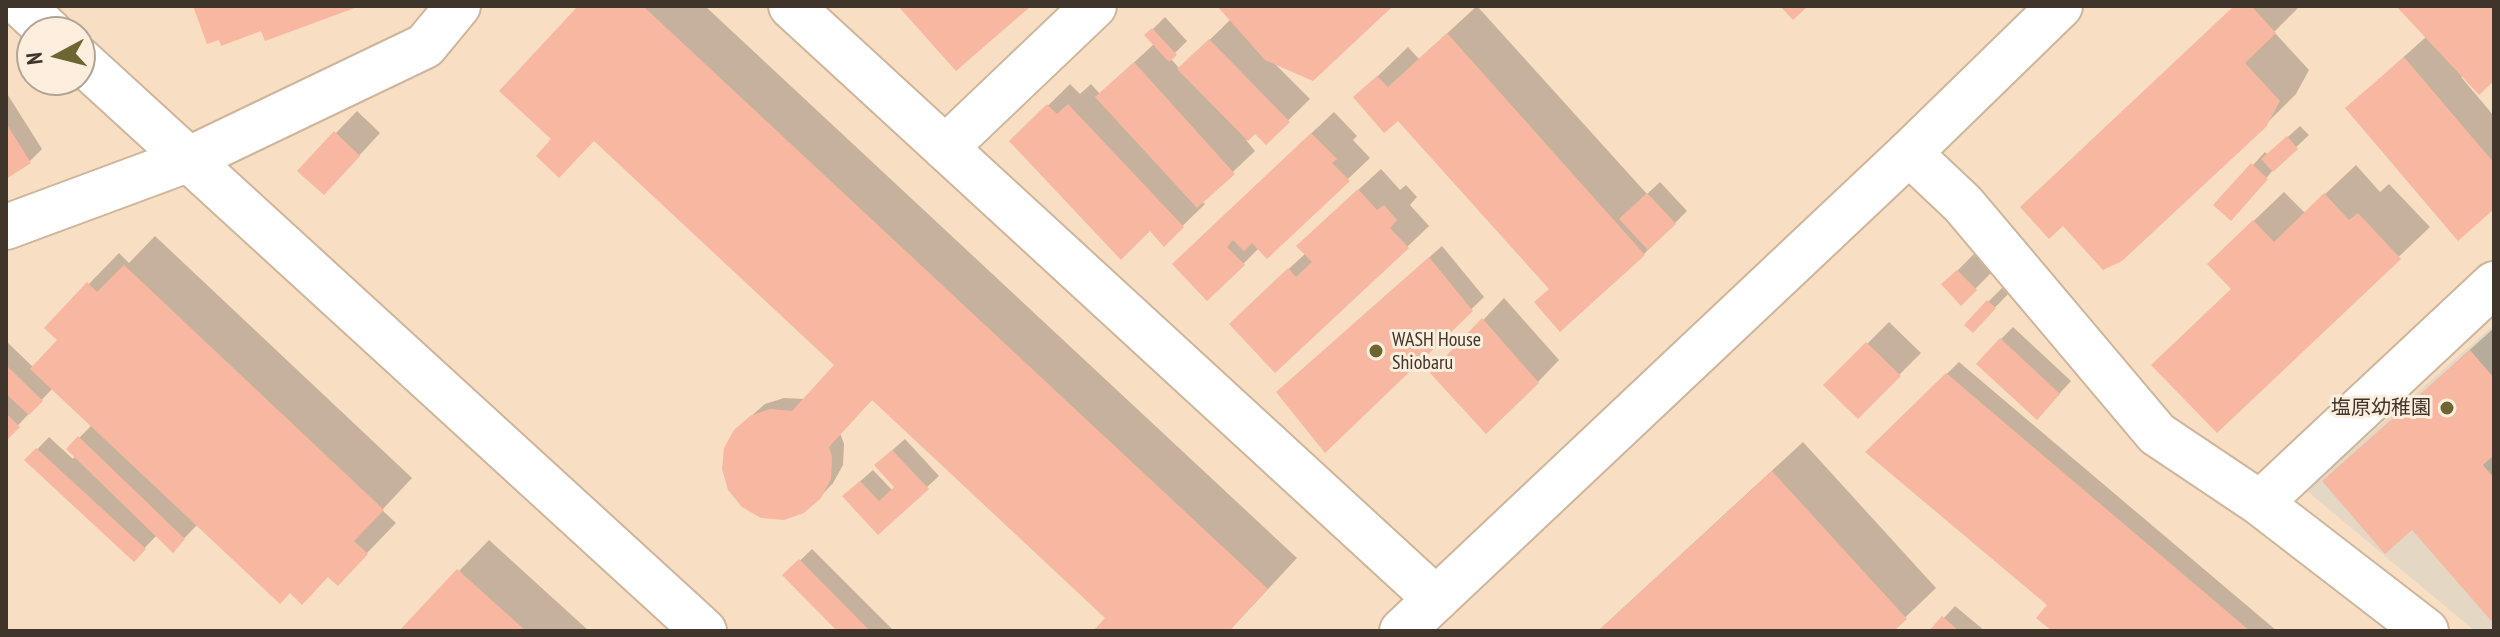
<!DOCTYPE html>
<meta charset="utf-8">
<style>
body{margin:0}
#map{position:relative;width:2500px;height:637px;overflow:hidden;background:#f8dec3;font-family:"PT Sans Narrow",sans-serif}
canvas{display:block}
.frame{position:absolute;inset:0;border:8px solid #3f352b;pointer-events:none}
.north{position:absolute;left:16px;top:16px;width:80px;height:80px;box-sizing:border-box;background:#fdeedd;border:2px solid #b1a496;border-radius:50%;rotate:263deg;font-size:22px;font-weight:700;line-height:32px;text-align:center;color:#3f352b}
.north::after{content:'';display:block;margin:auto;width:28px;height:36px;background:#6d6633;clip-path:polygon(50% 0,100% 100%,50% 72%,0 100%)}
</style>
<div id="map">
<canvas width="2500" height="637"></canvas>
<div class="frame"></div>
<div class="north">N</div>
</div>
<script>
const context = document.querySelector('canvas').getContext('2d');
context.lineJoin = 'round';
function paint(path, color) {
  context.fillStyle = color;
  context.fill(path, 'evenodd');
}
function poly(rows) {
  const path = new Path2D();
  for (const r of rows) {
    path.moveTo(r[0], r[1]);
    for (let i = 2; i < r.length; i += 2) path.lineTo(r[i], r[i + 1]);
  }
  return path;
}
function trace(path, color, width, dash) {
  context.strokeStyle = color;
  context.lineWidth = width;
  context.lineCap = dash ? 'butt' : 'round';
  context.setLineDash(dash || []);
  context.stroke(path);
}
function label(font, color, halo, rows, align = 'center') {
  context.font = font + ' "PT Sans Narrow","Noto Sans JP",sans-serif';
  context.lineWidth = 6;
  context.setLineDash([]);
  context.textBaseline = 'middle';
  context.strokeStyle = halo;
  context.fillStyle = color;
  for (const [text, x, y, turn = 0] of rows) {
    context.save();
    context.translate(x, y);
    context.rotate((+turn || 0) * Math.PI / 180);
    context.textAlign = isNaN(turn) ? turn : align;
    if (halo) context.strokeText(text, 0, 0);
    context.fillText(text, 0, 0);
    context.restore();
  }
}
const education = poly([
 [2494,325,2494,631,2475,631,2306,490]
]);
const shadow = poly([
 [580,6,705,6,1297,558,1229,631,1096,631,1108,618,873,399,840,433,844,444,843,465,833,483,820,497,749,418,765,404,784,398,805,399,837,365,595,139,554,139],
 [1221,6,1390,6,1272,61,1310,99,1266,142,1255,131,1246,140,1255,151,1202,201,1205,204,1164,244,1150,228,1012,141,1070,84,1080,94,1091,84,1100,94,1155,43,1147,35,1165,17,1187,41,1170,58,1180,69,1231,19],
 [1477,6,1647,194,1660,182,1687,211,1644,254,1551,288,1398,118,1356,97,1408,47,1419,59],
 [2235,6,2300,6,2274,32,2309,70,2296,94,2265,125,2104,267],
 [2399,6,2494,6,2494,78,2464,75,2461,77,2494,116,2494,207,2347,108,2427,36],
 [6,92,42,149,30,161,6,177],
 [357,111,380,133,345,171,336,133],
 [1334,112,1357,136,1353,140,1370,158,1267,256,1259,248,1243,264,1196,242],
 [2300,126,2309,135,2278,164,2243,206,2216,205,2265,152,2268,155],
 [2356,165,2380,192,2389,184,2430,227,2217,430,2240,234,2284,192,2305,213],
 [1381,169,1400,190,1406,185,1417,197,1410,205,1429,226,1407,247,1253,302,1306,253,1321,224],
 [155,236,412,478,382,510,396,523,338,583,329,575,291,591,198,524,173,550,157,535,134,559,27,460,49,437,73,459,75,456,68,449,92,425,53,388,6,438,6,341,34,368,60,340,47,327,119,253,129,263],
 [1442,246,1484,297,1325,450,1291,380],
 [1979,249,1997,267,1961,303,1944,284],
 [2010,280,2016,286,1973,330,1988,302],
 [1504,298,1559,360,1538,382,1433,373],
 [1889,322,1921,353,1858,416,1826,385],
 [2013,327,2071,381,2049,405,2001,339],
 [2494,328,2494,621,2412,527,2325,481],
 [1959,362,2277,631,2055,631,2050,605,1868,451],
 [905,439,939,476,878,532,857,484,873,470,892,490,896,486,889,453],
 [1803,442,1936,588,1891,631,1598,631],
 [489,540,589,631,401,631],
 [812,549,894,631,840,631,785,575],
 [1955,606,1985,631,1932,631]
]);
const building = poly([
 [193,6,360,6,265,41,261,31,221,46,219,40,207,44],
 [578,6,643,6,1268,589,1229,631,1093,631,1105,618,872,400,829,447,832,457,831,479,821,498,804,513,784,520,761,518,742,507,728,490,722,469,724,448,734,430,750,416,770,409,792,411,834,365,594,141,559,178,536,156,551,139,499,91],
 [898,6,1031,6,956,71],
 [1217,6,1393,6,1313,81,1265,60],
 [1780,6,1808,6,1793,20],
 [2234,6,2251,6,2276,33,2245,63,2280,101,2266,127,2122,261,2103,270,2063,226,2049,239,2020,207],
 [2396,6,2494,6,2494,81,2479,95],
 [1152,28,1177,55,1169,62,1144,35],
 [1447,33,1645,255,1560,332,1534,302,1549,289,1398,121,1384,133,1353,97,1377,76,1388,87],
 [1209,39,1290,122,1266,145,1255,134,1248,141,1177,69],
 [2404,57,2494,163,2494,209,2458,241,2345,108],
 [1134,62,1235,174,1197,208,1095,97],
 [1047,104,1057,114,1068,104,1184,227,1164,247,1150,231,1121,260,1009,141],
 [6,123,31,163,6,179],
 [334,131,360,156,324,195,297,171],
 [1311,133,1337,159,1332,163,1350,181,1267,259,1252,243,1244,251,1233,240,1227,247,1245,265,1207,301,1172,264],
 [2287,136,2298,149,2273,172,2261,159],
 [2251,163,2268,179,2231,221,2213,205],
 [1358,189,1377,210,1384,205,1397,220,1390,228,1409,248,1275,373,1229,324,1288,268,1296,277,1312,262,1296,246],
 [1647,193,1676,224,1648,250,1619,219],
 [2324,193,2349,220,2358,213,2401,259,2217,433,2151,365,2231,289,2207,264,2253,220,2274,242],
 [1429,257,1473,311,1325,453,1276,392],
 [124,265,384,510,354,541,368,554,338,586,328,577,302,605,290,593,280,604,30,369,57,340,44,328,87,282,97,292],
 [1957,270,1977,290,1961,306,1941,284],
 [1987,300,1996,308,1973,333,1964,325],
 [1482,318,1539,383,1486,434,1430,373],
 [2000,338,2060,394,2037,420,1976,364],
 [1866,342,1901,376,1858,419,1823,385],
 [2470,350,2494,378,2494,455,2483,465,2494,478,2494,624,2412,530,2385,554,2322,481],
 [6,365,43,401,29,415,6,394],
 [1946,373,2250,631,2052,631,2036,618,2047,605,1865,452],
 [6,413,20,427,6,441],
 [78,436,185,539,173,553,66,449],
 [36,448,146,549,134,562,24,460],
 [892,450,929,489,878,535,842,496,860,481,879,501,894,487,874,465],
 [1772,471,1907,619,1894,631,1598,631],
 [799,559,870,631,837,631,782,575],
 [457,569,526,631,399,631],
 [1942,616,1959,631,1929,631]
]);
const street = poly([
 [791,6,1436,599],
 [945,148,1094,6],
 [1909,153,1963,204,2157,434,2260,503,2426,631],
 [6,227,187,160,425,46,458,6],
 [2260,503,2494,284]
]);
const secondary = poly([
 [22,6,50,32],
 [80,60,704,631],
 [1402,631,1909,153,2060,6]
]);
const markers = [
 [1376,351,8,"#6d6633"],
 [2447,408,8,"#6d6633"]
];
const poiNames = [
 ["WASH House",1392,340],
 ["Shiobaru",1392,363],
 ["塩原幼稚園",2431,408,"right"]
];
paint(education, '#e4d8c4');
paint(shadow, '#0003');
paint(building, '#f7b7a0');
trace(street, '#ceb59b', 48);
trace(secondary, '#ceb59b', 48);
trace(street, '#fff', 44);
trace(secondary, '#fff', 44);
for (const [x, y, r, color] of markers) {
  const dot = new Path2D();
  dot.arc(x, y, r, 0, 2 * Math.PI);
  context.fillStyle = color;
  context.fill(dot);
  trace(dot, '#fdeedd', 3);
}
label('20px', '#3f352b', '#fdeedd', poiNames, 'left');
</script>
